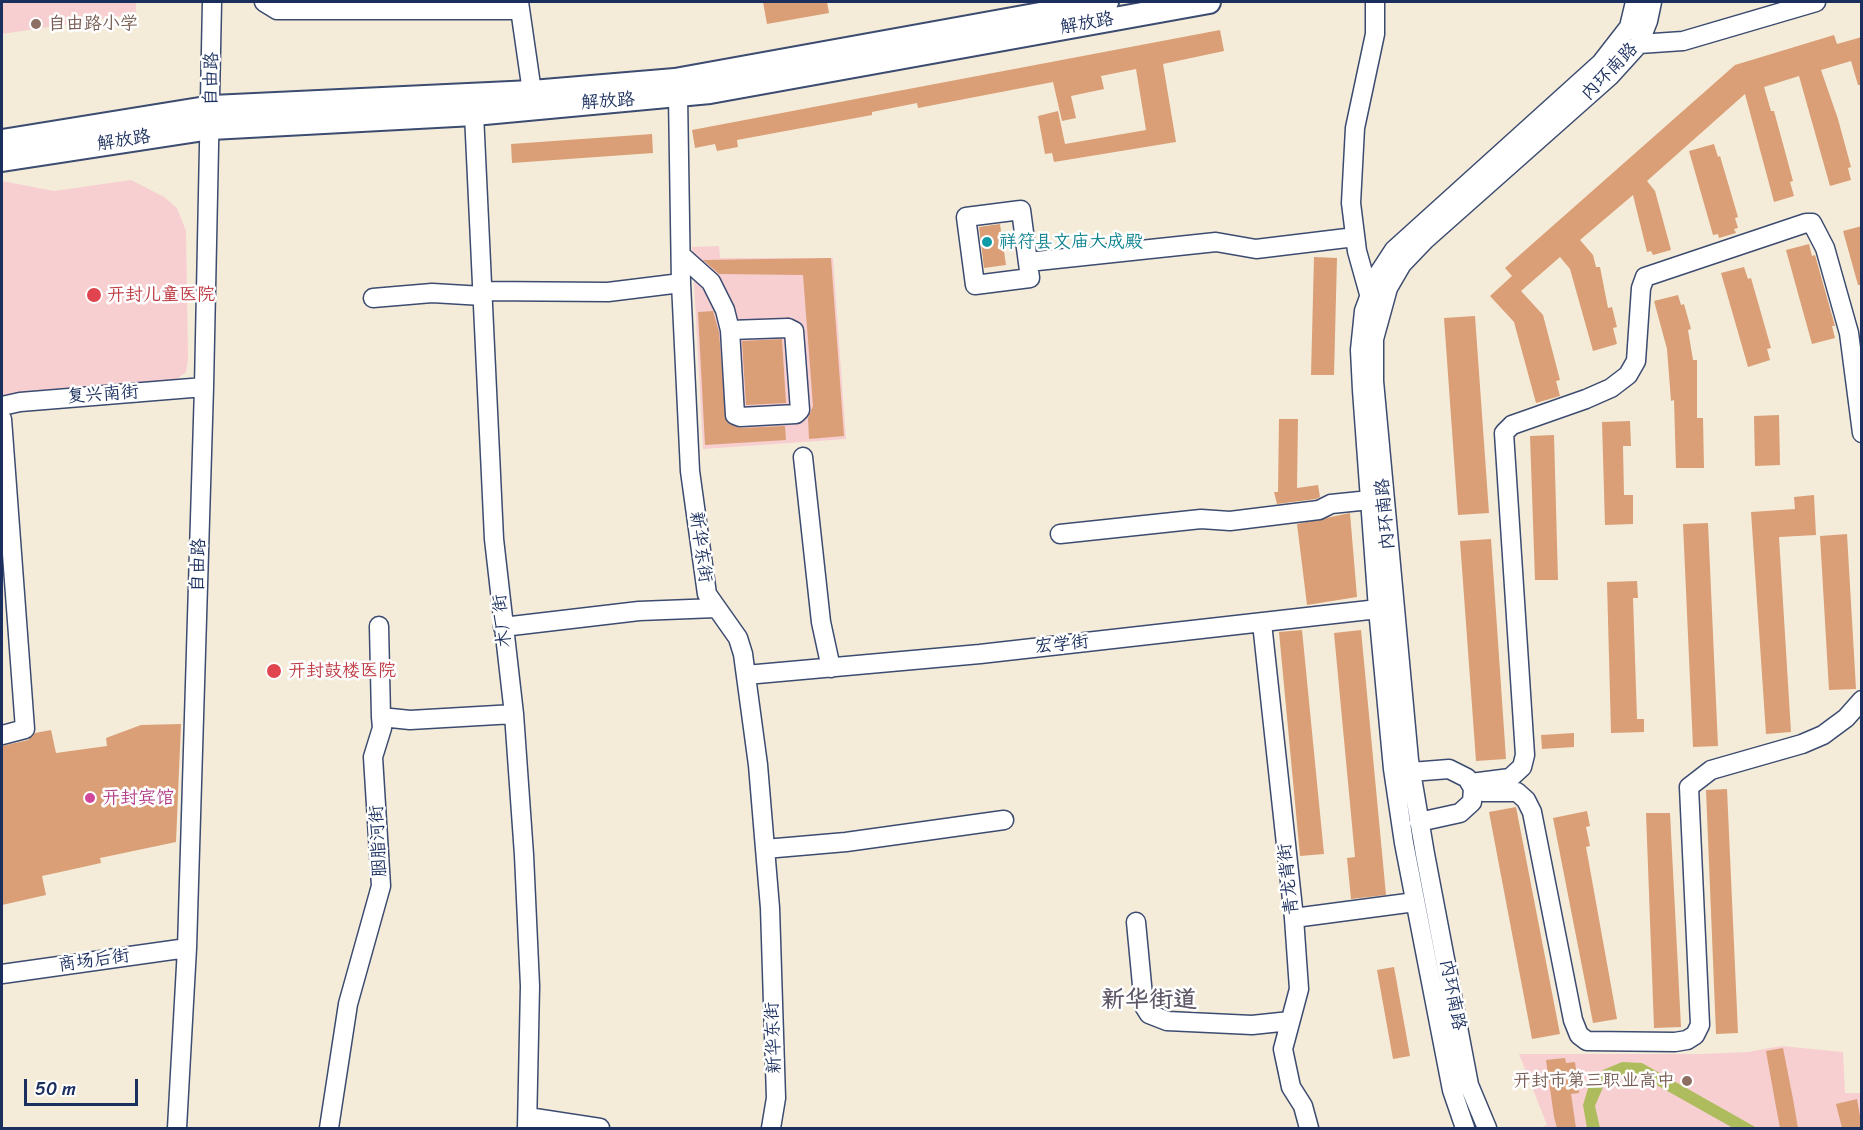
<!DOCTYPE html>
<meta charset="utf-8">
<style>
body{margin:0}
#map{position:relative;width:1863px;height:1130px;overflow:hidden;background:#f4ecd8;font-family:Sriracha,sans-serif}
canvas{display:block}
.frame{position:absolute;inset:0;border:3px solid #1b2f5e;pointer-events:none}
.scale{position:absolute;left:24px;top:1079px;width:114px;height:27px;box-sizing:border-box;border:3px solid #1b2f5e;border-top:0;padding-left:8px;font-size:18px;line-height:21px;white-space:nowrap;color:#1b2f5e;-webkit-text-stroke:4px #fff;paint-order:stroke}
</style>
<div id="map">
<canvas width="1863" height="1130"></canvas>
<div class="frame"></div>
<div class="scale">50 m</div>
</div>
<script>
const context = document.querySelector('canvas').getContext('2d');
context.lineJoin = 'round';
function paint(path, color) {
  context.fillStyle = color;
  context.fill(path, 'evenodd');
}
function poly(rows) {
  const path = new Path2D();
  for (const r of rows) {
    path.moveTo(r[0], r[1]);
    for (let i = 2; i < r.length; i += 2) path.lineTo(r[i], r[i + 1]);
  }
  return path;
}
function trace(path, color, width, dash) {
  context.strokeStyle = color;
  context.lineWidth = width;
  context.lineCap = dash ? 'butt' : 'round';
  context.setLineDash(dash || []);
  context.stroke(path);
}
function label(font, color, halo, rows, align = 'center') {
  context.font = font + ' Sriracha,"LXGW WenKai TC",sans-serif';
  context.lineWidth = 5;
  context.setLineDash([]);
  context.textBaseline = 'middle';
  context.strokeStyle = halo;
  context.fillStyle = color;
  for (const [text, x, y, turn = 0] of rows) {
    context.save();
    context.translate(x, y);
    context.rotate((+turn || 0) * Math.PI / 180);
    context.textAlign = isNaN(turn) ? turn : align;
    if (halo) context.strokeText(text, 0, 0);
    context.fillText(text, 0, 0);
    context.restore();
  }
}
const built = poly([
 [2,2,136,2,136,14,2,34],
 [131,180,164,197,177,208,186,231,188,359,186,372,171,383,2,399,2,181,54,191],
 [719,246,720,258,833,258,846,439,703,449,692,247],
 [1781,1046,1843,1052,1845,1093,1861,1093,1861,1128,1540,1128,1547,1125,1519,1054,1700,1054,1748,1052]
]);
const green = poly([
 [1622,1062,1642,1063,1757,1128,1733,1128,1639,1075,1632,1073,1617,1076,1604,1085,1595,1106,1600,1128,1587,1128,1583,1105,1589,1085,1603,1070]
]);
const building = poly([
 [763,2,827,2,829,13,767,24],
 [1220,30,1224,51,1163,64,1176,142,1054,162,1052,153,1045,154,1038,116,1058,111,1065,144,1146,130,1136,69,1101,76,1104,89,1071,96,1076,118,1062,121,1053,82,918,108,917,103,872,112,872,115,737,140,738,147,717,151,715,144,695,148,692,130],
 [1834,35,1837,44,1862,37,1862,85,1858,85,1851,61,1821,70,1838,119,1851,167,1848,168,1851,180,1830,186,1799,76,1764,87,1771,111,1774,111,1793,181,1790,182,1794,196,1774,202,1745,94,1647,181,1655,191,1671,250,1653,255,1651,251,1647,252,1633,195,1580,240,1593,255,1596,267,1600,267,1608,308,1612,307,1617,327,1613,328,1617,344,1593,351,1570,269,1560,257,1521,291,1543,315,1560,380,1556,381,1560,396,1536,403,1514,322,1490,296,1512,276,1505,268,1735,65],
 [652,134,653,153,512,163,511,144],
 [1714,144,1718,157,1720,156,1738,217,1735,218,1738,228,1734,229,1736,233,1719,238,1718,234,1713,235,1689,151],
 [1000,224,1006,265,984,268,979,227],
 [1862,226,1862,285,1858,285,1843,231],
 [1809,244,1812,256,1815,255,1835,326,1832,326,1835,338,1812,344,1786,250],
 [1314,257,1337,258,1334,375,1311,375],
 [831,258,844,436,809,439,808,418,813,406,803,275,719,274,703,260],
 [1744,267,1748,279,1751,278,1771,348,1767,349,1770,360,1748,367,1721,273],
 [1678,295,1681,305,1684,304,1691,329,1688,330,1693,360,1697,360,1697,418,1703,418,1704,468,1676,468,1674,400,1671,401,1667,349,1654,301],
 [713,311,719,332,726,421,740,428,785,426,786,440,705,445,698,312],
 [1475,316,1489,513,1458,515,1444,318],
 [782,339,786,403,746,405,742,341],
 [1779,415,1780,465,1755,466,1754,416],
 [1279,419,1298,419,1297,488,1318,485,1320,497,1316,499,1277,504,1274,492,1278,492],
 [1630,421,1631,446,1623,446,1624,495,1633,495,1633,524,1605,525,1602,422],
 [1554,435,1558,580,1535,580,1530,436],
 [1814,495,1816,535,1779,537,1791,732,1766,734,1751,512,1795,509,1794,497],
 [1350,513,1357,597,1307,605,1297,524],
 [1708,523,1718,746,1693,747,1683,524],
 [1847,534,1856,689,1829,690,1820,536],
 [1491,539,1506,759,1476,761,1460,541],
 [1637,581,1638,598,1633,598,1637,719,1644,719,1644,732,1611,733,1607,582],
 [1302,630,1324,854,1300,856,1279,632],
 [1361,630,1386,895,1351,899,1347,858,1355,857,1334,633],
 [181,724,176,842,100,858,101,863,42,876,46,895,2,905,2,746,28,740,35,733,51,730,56,753,107,746,106,738,141,725],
 [1574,733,1574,747,1542,749,1541,735],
 [1727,789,1738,1033,1716,1034,1706,790],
 [1516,807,1560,1034,1532,1039,1489,812],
 [1587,811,1590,826,1586,827,1590,846,1586,847,1617,1019,1593,1023,1553,818],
 [1646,813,1670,813,1681,1027,1654,1028],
 [1394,967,1410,1056,1393,1059,1377,970],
 [1783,1048,1793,1099,1798,1128,1780,1128,1776,1107,1766,1051],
 [1565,1058,1566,1063,1575,1062,1579,1093,1571,1094,1576,1128,1557,1128,1554,1117,1546,1060],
 [1857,1099,1862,1128,1842,1128,1836,1104]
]);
const minor = poly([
 [264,2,277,10,520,10],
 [519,2,532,92],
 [1639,44,1683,41,1816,2],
 [678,96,681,283,690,471,707,594,738,638,743,654,758,765,770,908,776,1098,771,1128],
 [474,114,494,539,514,714,524,855,530,986,527,1128],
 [1021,210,1030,278,975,285,966,217,1021,210],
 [683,257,711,282,725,310,730,330],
 [1028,262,1216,242,1256,249,1355,237],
 [483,291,608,292,681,283],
 [1369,294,1357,251,1351,203,1355,128,1375,34,1375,2],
 [373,298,432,293,483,296],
 [788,328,794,331,800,410,796,414,740,417,735,415,730,330,788,328],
 [2,406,20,402,204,387],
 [2,419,25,729,2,735],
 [803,457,821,622,831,668],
 [1060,534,1201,519,1230,521,1319,510,1331,504,1370,500],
 [1262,623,1294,918,1299,989,1283,1049,1291,1087,1303,1106,1309,1128],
 [379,626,381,717],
 [503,627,639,611,716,608],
 [746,675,980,654,1378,609],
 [1411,772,1449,769,1467,778,1473,788,1472,802,1460,813,1419,822],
 [1471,783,1510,778,1522,767,1525,755,1504,433,1512,425,1586,399,1611,388,1628,375,1636,361,1641,288,1645,277,1806,223,1812,223,1825,248,1849,333,1862,433],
 [1483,792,1517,792,1526,800,1532,812,1573,1020,1579,1035,1587,1041,1675,1042,1687,1040,1695,1035,1700,1025,1689,787,1711,770,1802,744,1823,735,1846,718,1862,700],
 [765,849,846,842,1004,820],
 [1294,918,1415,902],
 [1136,922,1144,1006,1149,1014,1167,1021,1252,1025,1290,1021],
 [2,974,187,948],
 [528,1117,600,1128],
 [177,1128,187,948,204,387,212,2],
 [329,1128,348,1004,381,886,373,757,382,728,381,717,410,720,514,714],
 [1465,1128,1452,1090,1404,843,1393,769,1378,609,1362,390,1360,350,1364,311,1377,276,1394,250,1601,63,1629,27,1635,2],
 [1487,1128,1469,1085,1425,854,1409,760,1374,381,1374,339,1388,288,1402,264,1425,240,1610,76,1639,44,1648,21,1652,2]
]);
const major = poly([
 [2,141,212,107,532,92,675,80,1107,2],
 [2,160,211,128,474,114,710,92,1209,2]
]);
const markers = [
 [36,24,6,"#8d6e63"],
 [987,242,6,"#0f9aa8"],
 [94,295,8,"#e0444e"],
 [274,671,8,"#e0444e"],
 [90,798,6,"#d1479c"],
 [1687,1081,6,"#8d6e63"]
];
const educationNames = [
 ["自由路小学",48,24],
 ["开封市第三职业高中",1675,1081,"right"]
];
const streetNames = [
 ["解放路",1087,24,-10],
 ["内环南路",1610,72,-46],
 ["自由路",212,79,-89],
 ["解放路",608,102,-4],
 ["解放路",124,141,-9],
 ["复兴南街",103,395,-4],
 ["内环南路",1386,514,-95],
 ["新华东街",700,547,82],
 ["自由路",199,565,-88],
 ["木厂街",503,621,-96],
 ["宏学街",1062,645,-6],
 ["胭脂河街",379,841,-93],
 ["青龙背街",1289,879,-96],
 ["商场后街",94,961,-8],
 ["内环南路",1452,995,79],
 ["新华东街",774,1038,-92]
];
const cultureNames = [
 ["祥符县文庙大成殿",999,242]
];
const healthNames = [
 ["开封儿童医院",107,295],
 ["开封鼓楼医院",288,671]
];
const hotelNames = [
 ["开封宾馆",102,798]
];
const districtNames = [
 ["新华街道",1149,1001]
];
paint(built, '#f7cfd1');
paint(green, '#aebc5e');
paint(building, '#da9f77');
trace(minor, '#3c4b70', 21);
trace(major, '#3c4b70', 26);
trace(minor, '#fff', 18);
trace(major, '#fff', 22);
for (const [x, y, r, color] of markers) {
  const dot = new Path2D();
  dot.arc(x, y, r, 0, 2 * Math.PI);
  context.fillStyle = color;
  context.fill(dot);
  trace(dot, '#fff', 2);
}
label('18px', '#785e54', '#fff', educationNames, 'left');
label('18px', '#1b2f5e', '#fff', streetNames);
label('18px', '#0d838f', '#fff', cultureNames, 'left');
label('18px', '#be3a42', '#fff', healthNames, 'left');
label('18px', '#b23c85', '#fff', hotelNames, 'left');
label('bold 24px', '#5e5667', '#fff', districtNames);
</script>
